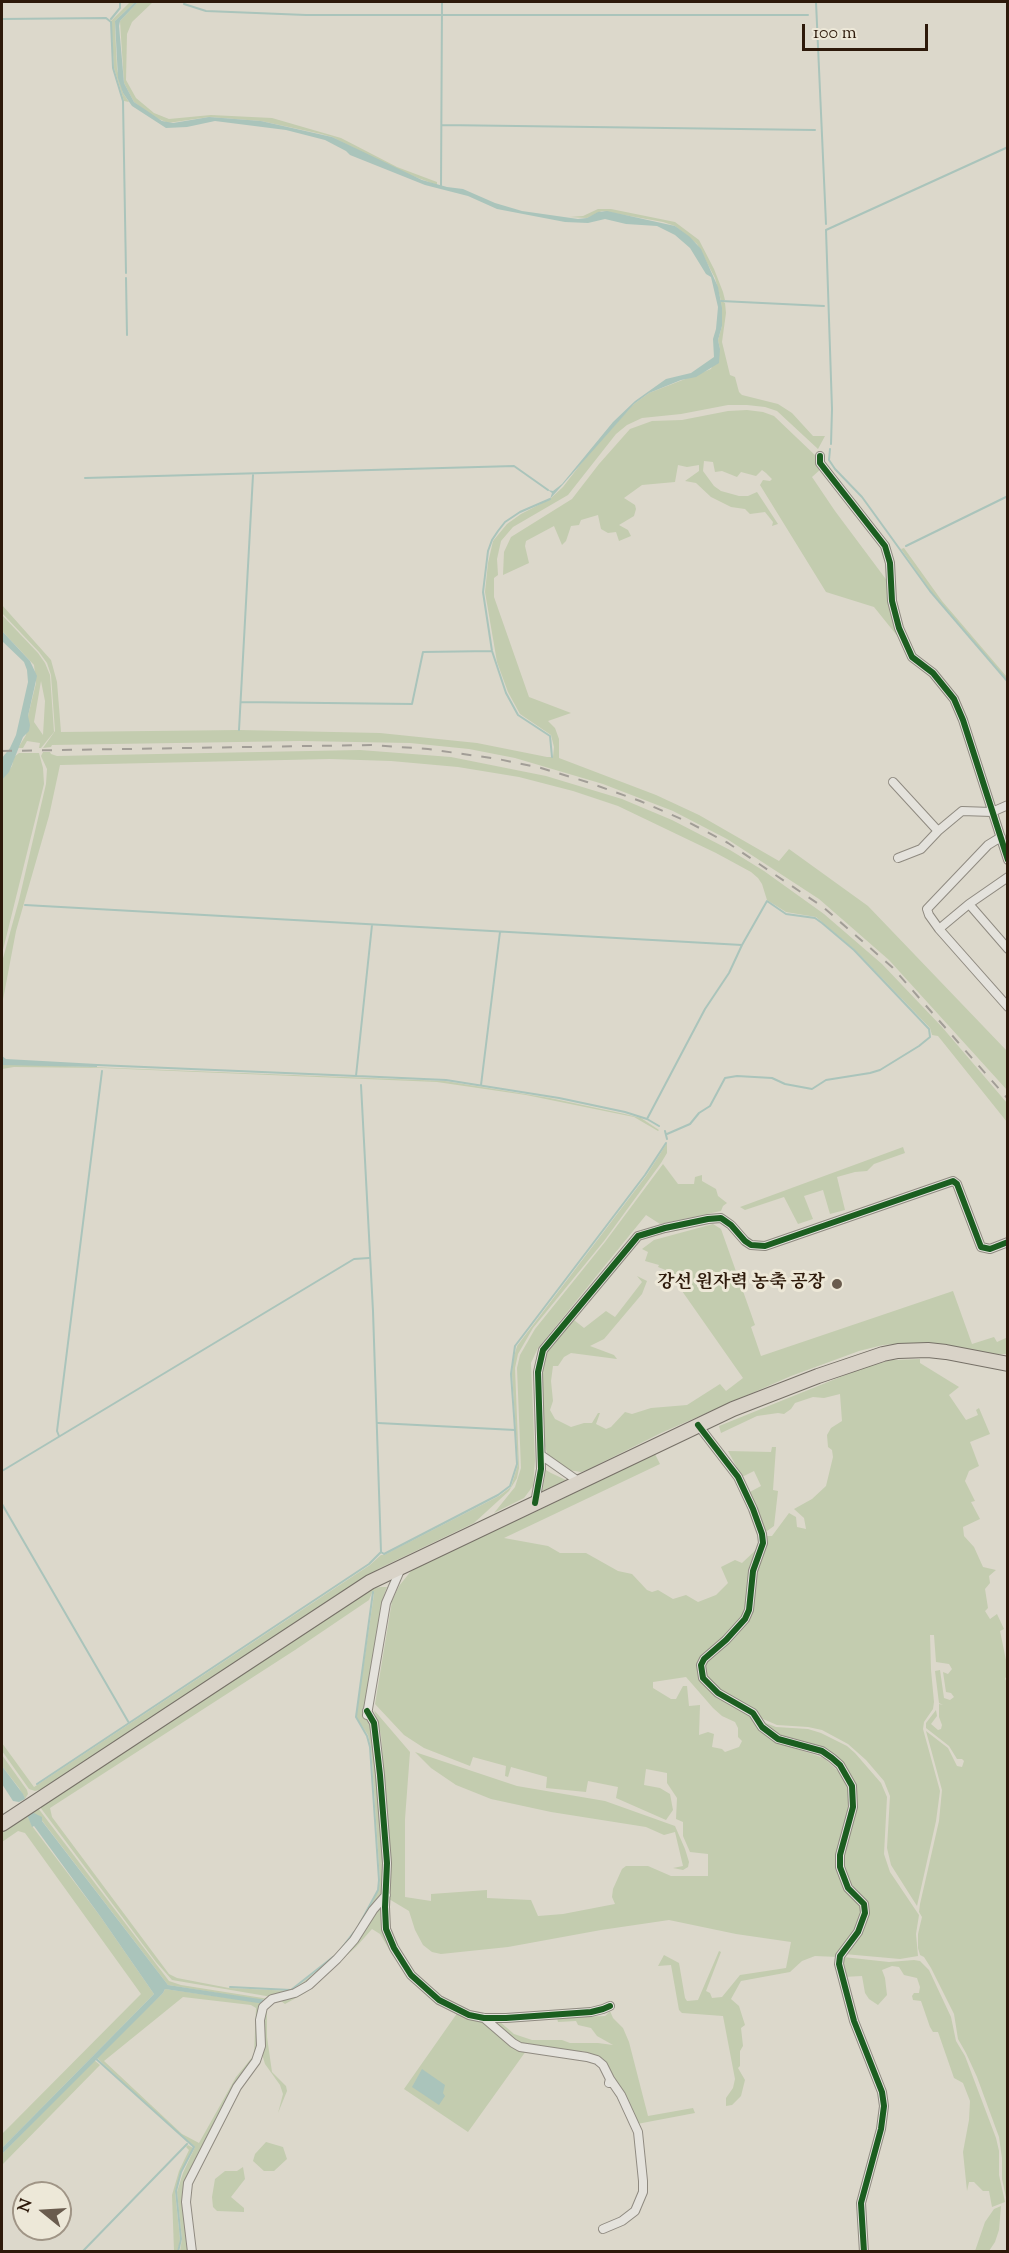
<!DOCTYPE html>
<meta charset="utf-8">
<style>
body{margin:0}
#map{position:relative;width:1009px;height:2253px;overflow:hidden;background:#dcd8cb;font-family:"Sorts Mill Goudy",serif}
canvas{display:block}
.frame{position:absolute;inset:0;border:3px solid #2d190a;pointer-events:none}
.north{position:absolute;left:12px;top:2181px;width:60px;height:60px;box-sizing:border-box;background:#ede8d8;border:2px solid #a09586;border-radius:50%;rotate:288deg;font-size:16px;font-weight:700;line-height:24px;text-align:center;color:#2d190a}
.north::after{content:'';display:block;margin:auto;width:21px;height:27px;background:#6a5c4e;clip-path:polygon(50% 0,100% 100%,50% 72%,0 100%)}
.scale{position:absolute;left:802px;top:24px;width:126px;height:27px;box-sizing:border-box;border:3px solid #2d190a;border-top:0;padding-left:8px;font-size:18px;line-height:21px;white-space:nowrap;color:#2d190a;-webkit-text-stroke:4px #ede8d8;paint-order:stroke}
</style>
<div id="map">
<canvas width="1009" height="2253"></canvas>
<div class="frame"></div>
<div class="north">N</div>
<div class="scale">100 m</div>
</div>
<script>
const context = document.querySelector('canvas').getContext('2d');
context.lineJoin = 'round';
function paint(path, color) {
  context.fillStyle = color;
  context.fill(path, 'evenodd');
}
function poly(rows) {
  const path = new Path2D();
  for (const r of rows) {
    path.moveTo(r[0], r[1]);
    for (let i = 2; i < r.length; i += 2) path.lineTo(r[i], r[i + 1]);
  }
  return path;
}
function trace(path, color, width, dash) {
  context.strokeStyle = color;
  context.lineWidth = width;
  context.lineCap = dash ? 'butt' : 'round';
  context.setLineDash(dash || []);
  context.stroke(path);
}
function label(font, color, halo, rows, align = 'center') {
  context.font = font + ' "Sorts Mill Goudy","Noto Serif KR",serif';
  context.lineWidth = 6;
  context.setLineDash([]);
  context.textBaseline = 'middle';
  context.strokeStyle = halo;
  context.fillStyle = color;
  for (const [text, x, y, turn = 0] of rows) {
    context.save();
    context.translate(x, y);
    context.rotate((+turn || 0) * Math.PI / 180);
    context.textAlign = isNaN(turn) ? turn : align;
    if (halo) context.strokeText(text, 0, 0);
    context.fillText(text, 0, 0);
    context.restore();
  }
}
const green = poly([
 [130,2,135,2,115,21,115,27,117,69,123,93,129,102,124,101,114,68,111,21],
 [138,2,153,2,132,22,127,34,126,80,136,98,154,113,169,119,211,115,272,118,341,138,397,167,437,182,437,185,399,171,332,137,321,134,261,121,209,117,168,123,152,116,134,102,124,83,120,21],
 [598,209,611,209,675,222,699,240,714,269,723,292,725,300,722,301,725,303,726,313,722,342,730,375,735,377,739,392,742,395,778,404,792,413,813,436,825,436,818,449,777,411,765,407,747,405,728,405,681,414,642,418,627,425,616,434,568,495,513,527,501,541,497,559,498,575,494,578,494,597,529,697,571,713,548,721,555,728,559,739,559,758,656,795,699,815,779,861,789,849,868,906,1007,1051,1007,1090,889,960,819,899,727,839,673,811,603,784,515,758,469,749,410,743,300,741,52,745,51,747,43,748,55,731,51,675,47,663,39,652,2,613,2,605,51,660,57,682,61,732,240,730,380,733,477,743,547,757,553,757,554,747,551,735,520,714,508,692,497,662,485,592,488,563,493,541,507,524,521,514,550,499,563,487,593,448,634,404,649,393,711,369,720,349,718,340,722,326,721,301,715,278,697,244,675,226,663,222,602,211,587,218,569,217,583,216],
 [747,410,763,412,774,416,818,458,822,468,812,477,835,511,888,582,903,643,874,607,826,592,760,485,763,480,770,481,772,479,766,473,762,470,756,476,741,472,737,477,722,471,715,472,713,462,704,461,703,471,714,486,721,491,739,496,748,496,757,492,778,524,772,526,773,522,765,512,750,514,745,509,731,507,711,497,696,483,685,481,699,471,699,465,687,467,678,465,675,482,642,485,624,498,635,505,636,509,634,516,619,525,628,530,631,536,619,541,616,532,608,533,601,529,598,515,581,520,579,525,571,526,566,541,562,545,554,526,526,541,525,546,529,563,503,575,504,552,511,537,572,499,599,464,630,429,652,421,682,420,728,411],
 [904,548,942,601,1007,677,1007,680,930,590,901,549],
 [2,615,38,653,45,663,50,675,54,732,41,748,39,748,40,743,27,741,23,748,18,748,26,735,28,716,36,683,34,665,2,631],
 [41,681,45,701,43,735,34,722],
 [360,750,451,757,546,776,622,799,672,820,730,850,764,871,824,914,882,964,942,1027,1007,1103,1007,1122,938,1036,932,1035,930,1028,855,950,816,917,786,912,767,900,762,884,758,878,751,872,716,853,618,806,573,791,519,777,458,767,391,761,330,759,60,765,49,816,16,931,2,1005,2,962,19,900,46,784,47,769,41,756,43,752,50,752,51,754,57,756],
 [19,753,39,753,43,768,44,784,2,954,2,780,12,766,14,757],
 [15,1064,445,1081,550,1098,625,1114,641,1118,659,1130,658,1131,634,1117,526,1095,437,1082,102,1068,14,1067,2,1069,2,1065],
 [667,1143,667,1153,661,1163,604,1241,533,1328,518,1354,515,1368,519,1468,517,1478,509,1491,474,1523,380,1568,42,1789,35,1791,29,1789,2,1751,2,1743,34,1787,370,1565,381,1555,384,1555,499,1496,511,1487,518,1464,512,1374,513,1360,517,1346,646,1176],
 [903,1147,905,1153,874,1164,867,1171,855,1172,837,1177,845,1210,830,1214,823,1190,804,1196,813,1219,798,1224,784,1197,745,1210,740,1207],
 [663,1164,678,1184,694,1184,695,1177,702,1175,702,1181,716,1189,718,1196,727,1203,723,1206,721,1211,660,1224,646,1215,538,1348,531,1363,535,1461,533,1486,524,1498,494,1513,515,1487,521,1468,517,1368,520,1355,535,1329,605,1242],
 [713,1224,721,1229,755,1325,751,1327,761,1356,953,1291,972,1344,994,1337,997,1342,1008,1337,1007,1354,995,1354,932,1344,910,1343,883,1345,859,1351,791,1376,661,1433,587,1470,581,1472,568,1470,556,1463,547,1453,543,1439,541,1368,546,1352,574,1320,584,1328,606,1311,615,1317,642,1282,637,1276,647,1281,642,1294,604,1339,590,1346,614,1355,617,1359,571,1353,564,1357,558,1366,553,1366,551,1381,553,1401,550,1410,555,1419,571,1427,584,1423,592,1423,598,1413,600,1413,596,1424,606,1429,611,1427,625,1412,632,1414,651,1408,687,1405,720,1384,726,1391,743,1378,668,1271,658,1267,659,1265,645,1261,648,1252,642,1249,654,1240],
 [920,1359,920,1363,959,1387,949,1395,966,1420,978,1415,976,1410,979,1408,990,1434,970,1442,979,1466,969,1471,965,1481,975,1501,971,1502,980,1519,963,1527,964,1536,974,1547,983,1567,996,1570,989,1576,990,1583,985,1589,988,1608,985,1611,990,1619,997,1614,1004,1629,1000,1631,1007,1665,1007,1675,1005,1679,1008,1683,1007,2202,1002,2179,1002,2158,999,2137,977,2077,966,2053,958,2039,954,2014,931,1968,924,1957,920,1955,918,1948,918,1934,922,1917,919,1912,920,1904,939,1821,942,1790,926,1731,948,1748,957,1766,962,1767,964,1761,962,1759,957,1759,949,1746,926,1728,926,1723,936,1710,937,1716,931,1724,938,1730,941,1729,942,1725,939,1717,939,1704,943,1705,939,1703,935,1671,940,1670,944,1698,950,1700,954,1697,951,1693,946,1692,943,1672,948,1674,952,1669,949,1664,936,1662,934,1635,930,1635,931,1670,934,1702,933,1709,924,1722,923,1729,940,1791,936,1821,917,1906,891,1865,887,1848,890,1796,884,1781,866,1760,848,1744,822,1730,808,1727,777,1725,763,1719,724,1694,705,1677,703,1665,743,1627,764,1536,772,1536,789,1513,796,1517,797,1527,806,1529,804,1518,794,1509,812,1499,826,1486,833,1457,832,1450,828,1447,827,1435,831,1428,842,1421,840,1394,824,1398,813,1397,795,1403,791,1409,784,1414,778,1413,757,1416,721,1433,719,1426,865,1367,892,1360],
 [772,1447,776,1447,773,1490,778,1491,774,1526,767,1531,763,1529,748,1493,761,1486,754,1471,742,1477,728,1451,771,1452],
 [655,1454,660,1464,504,1538,548,1546,560,1553,586,1553,618,1571,632,1574,647,1590,652,1592,658,1590,673,1599,686,1595,698,1602,716,1595,728,1583,721,1567,735,1560,742,1563,759,1547,746,1612,734,1629,702,1655,699,1675,746,1709,785,1745,824,1758,840,1773,848,1786,851,1807,841,1833,836,1869,838,1875,863,1906,860,1925,838,1957,815,1956,802,1961,790,1972,741,1981,731,1999,739,2006,745,2025,741,2028,743,2046,740,2051,740,2066,738,2068,745,2080,741,2096,732,2105,726,2106,726,2098,733,2088,735,2079,723,2016,682,2013,679,2010,671,1965,658,1966,664,1955,679,1963,685,1998,687,2001,698,2000,719,1951,721,1952,706,1991,710,1993,712,1998,722,1997,740,1975,786,1968,791,1942,736,1934,669,1920,601,1930,508,1947,441,1954,432,1952,423,1945,415,1930,409,1911,389,1899,391,1861,381,1735,374,1710,410,1752,405,1819,405,1897,431,1901,431,1894,487,1890,487,1898,531,1900,538,1916,563,1914,615,1904,612,1897,613,1889,622,1869,626,1866,648,1866,671,1876,708,1876,708,1854,690,1852,683,1836,683,1822,676,1819,677,1798,667,1783,667,1773,646,1769,644,1785,660,1788,670,1794,673,1810,666,1820,616,1798,618,1787,588,1781,586,1792,546,1788,547,1777,511,1767,508,1777,505,1776,506,1766,473,1757,470,1766,424,1748,404,1735,375,1704,392,1601,399,1586,411,1571,431,1558,531,1514],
 [686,1677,713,1708,722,1716,735,1722,738,1728,738,1737,742,1741,739,1747,725,1752,722,1749,712,1747,714,1734,708,1732,699,1735,700,1705,689,1706,687,1686,683,1686,676,1699,671,1699,653,1688,653,1682],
 [546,1470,551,1473,566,1480,542,1491],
 [381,1587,387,1587,383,1598,365,1716,370,1718,372,1724,377,1750,384,1853,384,1892,352,1941,337,1958,306,1986,292,1993,272,1997,172,1980,156,1962,40,1807,138,1740,374,1588],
 [372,1593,374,1594,356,1717,368,1735,371,1747,380,1880,378,1891,357,1929,338,1954,292,1991,229,1988,177,1978,169,1974,52,1817,50,1808,295,1650,369,1600],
 [761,1721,776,1727,808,1729,821,1733,847,1746,855,1753,881,1783,887,1797,884,1854,890,1872,919,1915,916,1934,918,1956,900,1959,844,1954,857,1941,869,1915,867,1902,846,1878,842,1863,856,1798,840,1761,789,1742],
 [415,1752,517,1786,605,1801,675,1826,685,1849,689,1862,688,1867,683,1870,673,1868,683,1866,675,1832,664,1835,646,1827,551,1812,491,1799,456,1785,431,1768],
 [2,1755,27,1790,28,1794,25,1799,19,1788,2,1766],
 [38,1808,169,1981,181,1985,269,1999,260,2000,168,1985,40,1818,32,1812],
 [27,1815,32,1826,100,1916,154,1994,2,2148,2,2134,141,1994,25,1833,18,1831,2,1842,2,1832],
 [383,1901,396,1953,393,1956,380,1934,372,1929,356,1947,305,1993,285,2004,278,1999,308,1987],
 [843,1957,889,1962,914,1960,920,1961,929,1970,951,2017,956,2041,965,2056,996,2138,999,2151,999,2175,1005,2202,992,2207,989,2191,983,2191,974,2182,969,2182,967,2191,963,2152,969,2120,970,2101,963,2083,954,2078,938,2032,933,2032,930,2027,921,2001,913,2000,912,1996,914,1993,919,1993,920,1987,917,1978,904,1975,899,1967,892,1966,882,1970,885,1978,887,1995,878,2005,869,1999,865,1993,862,1976,843,1977],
 [165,1989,264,2003,259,2050,187,2177,190,2251,180,2251,182,2239,177,2192,183,2173,195,2147,149,2107,96,2057,163,1993],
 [183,1997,251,2005,256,2008,254,2055,236,2077,199,2143,182,2134,104,2061],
 [267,2006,267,2037,272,2072,286,2086,287,2091,278,2113,283,2094,280,2085,265,2064,262,2054,262,2029],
 [610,2011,613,2018,623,2028,629,2042,648,2116,693,2108,695,2113,637,2124,615,2078,602,2058,586,2052,526,2045,517,2041,492,2021,499,2021,514,2034,532,2040,562,2040,570,2043,598,2043,613,2045,597,2036,591,2028,578,2025,576,2021,558,2022,557,2018,605,2016],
 [458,2012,487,2024,526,2051,468,2132,404,2089],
 [94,2060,100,2065,2,2165,2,2154],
 [266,2142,283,2147,287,2159,274,2171,264,2171,253,2161,255,2154],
 [188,2145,193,2148,181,2172,175,2192,180,2239,178,2251,174,2251,172,2195,179,2171,189,2150,186,2147],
 [243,2167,245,2179,231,2197,244,2208,244,2212,217,2211,213,2207,212,2197,215,2179,225,2171,237,2171],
 [1001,2206,999,2230,995,2242,989,2251,975,2251,985,2222,994,2209]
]);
const water = poly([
 [135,2,138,2,120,21,119,26,124,83,134,102,162,121,173,123,209,117,261,121,332,137,422,180,447,187,463,189,495,203,522,211,578,219,587,218,598,212,607,211,675,226,690,237,701,249,718,287,722,308,722,326,718,340,720,349,719,363,696,377,681,380,649,393,634,404,550,499,552,493,548,490,553,491,562,484,613,422,635,401,666,379,691,373,714,357,713,339,716,329,718,307,711,277,706,274,690,248,675,235,657,226,626,224,605,219,588,223,565,222,497,209,468,196,425,185,350,155,346,151,325,140,286,130,215,121,187,127,166,128,132,106,123,93,118,78,115,21],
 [2,631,30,661,37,676,28,716,30,725,29,731,23,737,9,772,2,780,2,758,10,748,16,735,28,682,27,670,24,662,2,641],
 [2,1056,6,1059,97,1064,97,1067,2,1065],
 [2,1766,23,1794,25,1799,19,1802,13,1801,2,1784],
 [32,1812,42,1817,42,1821,168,1985,266,2000,264,2003,258,2003,165,1989,163,1993,2,2154,2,2148,154,1994,100,1916,34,1826,32,1827,27,1815],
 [422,2069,445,2085,443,2093,445,2096,439,2105,412,2087]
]);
const stream = poly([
 [816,2,826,224],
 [184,4,206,11,306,15,808,15],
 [2,19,106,18,111,22,113,68,123,101,126,273],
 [111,19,120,8,120,2],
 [442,125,815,130],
 [441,186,442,2],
 [126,278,127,335],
 [721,301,824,306],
 [831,444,832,409,826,230,1008,147],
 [830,449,829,460,835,469,862,497,930,591,1008,682],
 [85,478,514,466,548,490],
 [550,499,520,512,505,522,498,531,492,540,488,551,483,592,492,651,506,693,518,715,550,736,552,757],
 [906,546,1008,496],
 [241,702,412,704,423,652,492,651],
 [239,730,253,475],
 [25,905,742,945,767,901,786,914,815,918,822,923,854,950,929,1029,930,1037,919,1046,880,1070,870,1073,826,1080,812,1089,785,1084,772,1078,737,1076,725,1078,710,1106,699,1113,690,1124,667,1134],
 [97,1065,356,1076,372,925],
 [357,1076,446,1080,559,1098,625,1112,647,1119,705,1009,729,973,742,945],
 [481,1085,500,932],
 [647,1119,659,1126],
 [665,1131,667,1139],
 [378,1423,515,1430,511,1374,515,1346,645,1175,666,1143],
 [59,1436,57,1431,102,1071],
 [2,1471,354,1259,369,1258],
 [2,1504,129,1723],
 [381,1552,384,1554,498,1495,510,1486,517,1464,515,1430],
 [37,1784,369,1564,381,1552,373,1311,361,1085],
 [359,1925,378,1890,379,1880,370,1747,367,1736,356,1717,373,1592],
 [341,1949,354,1932],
 [230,1987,291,1990,333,1957],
 [94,2057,194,2147,181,2172,176,2191,181,2239,178,2252],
 [82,2252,187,2144]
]);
const street = poly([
 [820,456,820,463,885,546,890,563,892,601,899,628,912,657,933,673,954,699,963,720,1008,860],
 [893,782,938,831],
 [1001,837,988,845,927,909,929,915,939,929,1008,1007],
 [898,858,921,849,938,831,962,811,992,812,1008,805],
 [1008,877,969,904,1008,949],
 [939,929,969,904],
 [698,1425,738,1477,753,1509,762,1534,763,1543,753,1571,749,1610,745,1619,726,1640,704,1659,701,1665,703,1678,718,1693,753,1713,762,1727,778,1739,822,1751,832,1758,840,1765,852,1786,853,1807,840,1855,840,1867,848,1888,864,1904,865,1913,858,1932,840,1956,839,1964,854,2021,882,2092,884,2106,881,2129,861,2203,864,2252],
 [541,1455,578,1481],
 [535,1503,541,1469,538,1372,543,1350,638,1236,665,1228,708,1219,721,1218,731,1225,745,1241,751,1245,765,1246,953,1181,957,1184,981,1247,990,1249,1008,1242],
 [367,1711,374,1723,380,1775,387,1863,385,1907,386,1929,394,1948,411,1975,439,2000,469,2015,484,2018,506,2018,591,2012,603,2009,610,2006],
 [367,1715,386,1603,401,1568],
 [484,2018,513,2043,520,2047,587,2057,597,2060,603,2065,610,2079,609,2083],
 [603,2229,622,2221,635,2211,643,2192,643,2181,638,2132,621,2095,610,2079],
 [192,2252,186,2202,188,2183,237,2087,256,2061,261,2046,260,2020,263,2007,272,1999,295,1993,309,1985,337,1959,354,1940,373,1910,386,1895]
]);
const primary = poly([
 [2,1824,370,1582,733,1409,818,1376,883,1354,898,1351,928,1350,946,1352,1008,1364]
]);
const rail = poly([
 [2,751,371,745,428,749,498,759,541,768,587,782,640,801,688,822,728,843,823,907,892,967,1008,1099]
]);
const cycleway = poly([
 [820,456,820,463,885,546,890,563,892,601,899,628,912,657,933,673,954,699,963,720,1008,860],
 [698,1425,738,1477,753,1509,762,1534,763,1543,753,1571,749,1610,745,1619,726,1640,704,1659,701,1665,703,1678,718,1693,753,1713,762,1727,778,1739,822,1751,832,1758,840,1765,852,1786,853,1807,840,1855,840,1867,848,1888,864,1904,865,1913,858,1932,840,1956,839,1964,854,2021,882,2092,884,2106,881,2129,861,2203,864,2252],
 [535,1503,541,1469,538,1372,543,1350,638,1236,665,1228,708,1219,721,1218,731,1225,745,1241,751,1245,765,1246,953,1181,957,1184,981,1247,990,1249,1008,1242],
 [367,1711,374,1723,380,1775,387,1863,385,1907,386,1929,394,1948,411,1975,439,2000,469,2015,484,2018,506,2018,591,2012,603,2009,610,2006]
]);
const markers = [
 [837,1284,6,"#6a5c4e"]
];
const poiNames = [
 ["강선 원자력 농축 공장",825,1284]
];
paint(green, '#c3ccaf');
paint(water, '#aac4bb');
trace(stream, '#aac4bb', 2);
trace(street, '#8f8a80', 10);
trace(primary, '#767067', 16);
trace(street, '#e4e2dc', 8);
trace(primary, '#d9d3c8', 14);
trace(rail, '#a29e97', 2, [10, 10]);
trace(cycleway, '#1b5e20', 6);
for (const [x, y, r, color] of markers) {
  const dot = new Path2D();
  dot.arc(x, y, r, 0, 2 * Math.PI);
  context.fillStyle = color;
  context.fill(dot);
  trace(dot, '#ede8d8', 2);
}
label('bold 18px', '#2d190a', '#ede8d8', poiNames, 'right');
</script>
